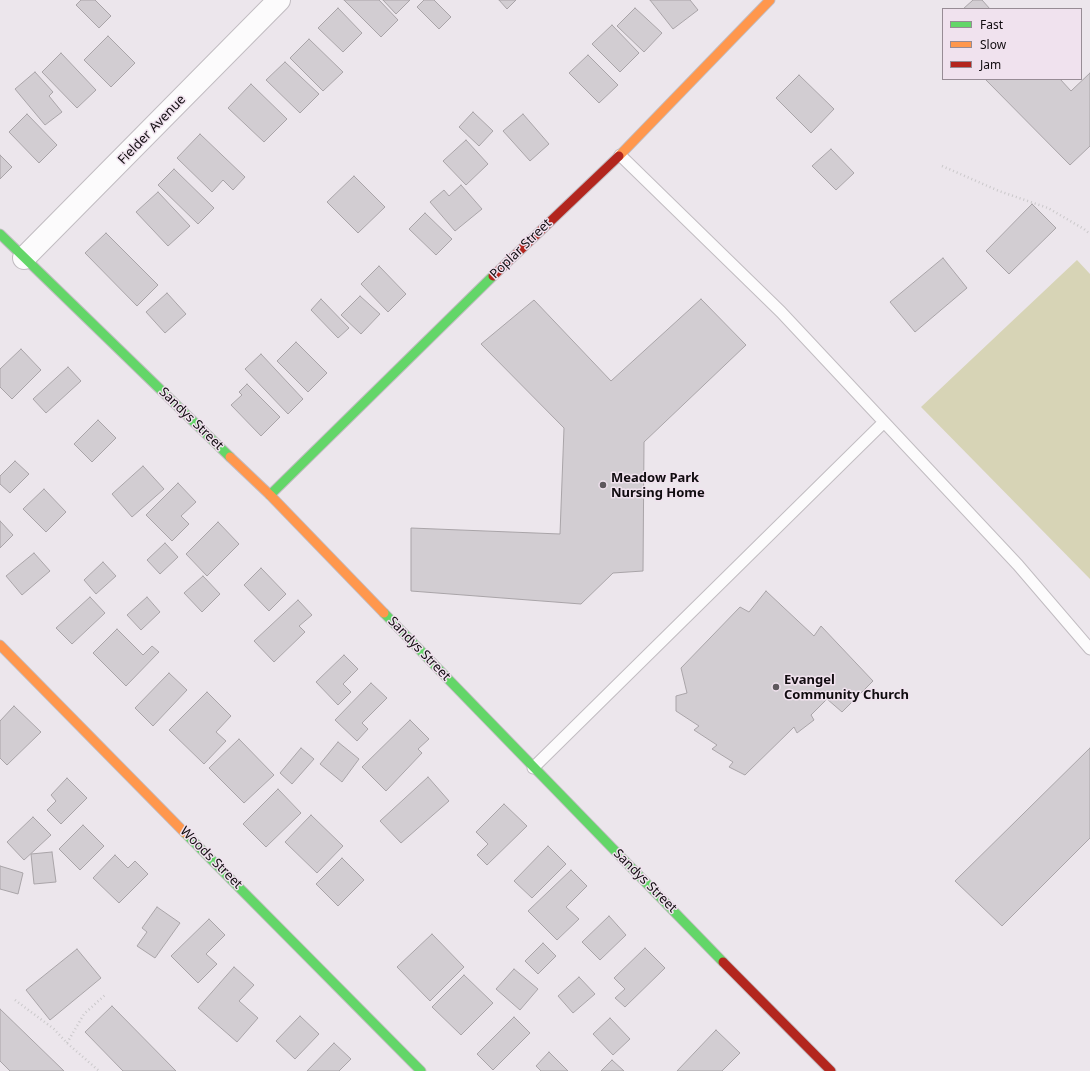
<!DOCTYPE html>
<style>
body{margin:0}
#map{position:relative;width:1090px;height:1071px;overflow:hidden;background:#ece6ec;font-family:"Noto Sans",sans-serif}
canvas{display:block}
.legend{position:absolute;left:942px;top:8px;width:140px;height:72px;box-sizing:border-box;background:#f0e2ee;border:1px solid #978c95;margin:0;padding:5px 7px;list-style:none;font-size:12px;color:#110c10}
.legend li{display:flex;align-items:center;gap:8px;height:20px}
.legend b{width:20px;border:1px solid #978c95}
</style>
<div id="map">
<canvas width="1090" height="1071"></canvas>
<ul class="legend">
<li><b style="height:5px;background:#63d668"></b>Fast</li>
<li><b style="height:5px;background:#ff974d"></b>Slow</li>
<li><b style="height:5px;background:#b3261e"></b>Jam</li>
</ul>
</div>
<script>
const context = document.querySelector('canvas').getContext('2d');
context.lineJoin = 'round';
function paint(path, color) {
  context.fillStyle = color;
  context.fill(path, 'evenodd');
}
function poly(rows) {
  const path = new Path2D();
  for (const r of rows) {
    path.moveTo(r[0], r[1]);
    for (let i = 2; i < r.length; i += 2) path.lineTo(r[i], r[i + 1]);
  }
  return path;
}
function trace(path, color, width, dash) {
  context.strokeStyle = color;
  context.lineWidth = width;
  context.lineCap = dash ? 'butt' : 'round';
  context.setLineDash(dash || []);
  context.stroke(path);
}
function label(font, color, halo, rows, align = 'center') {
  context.font = font + ' "Noto Sans",sans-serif';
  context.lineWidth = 3;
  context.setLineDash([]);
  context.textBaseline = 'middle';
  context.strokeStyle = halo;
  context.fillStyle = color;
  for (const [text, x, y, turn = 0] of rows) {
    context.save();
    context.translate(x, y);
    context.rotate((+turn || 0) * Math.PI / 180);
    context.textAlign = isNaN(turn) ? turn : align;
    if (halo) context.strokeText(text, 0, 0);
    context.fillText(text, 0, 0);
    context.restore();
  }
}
const green = poly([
 [1077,260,1090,274,1090,579,921,407]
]);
const building = poly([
 [81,0,95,0,111,16,99,28,76,5,81,0],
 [344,0,379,0,398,20,381,37,344,0],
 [383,0,410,0,396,14,383,0],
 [424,0,434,0,451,17,439,29,417,7,424,0],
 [499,0,516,0,507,9,499,0],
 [650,0,690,0,698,10,673,29,650,0],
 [973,0,982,0,990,9,963,9,973,0],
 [338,8,362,33,343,52,318,28,338,8],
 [635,8,662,33,644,52,617,26,635,8],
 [612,25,639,53,620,72,592,44,612,25],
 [108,36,135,63,111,87,84,60,108,36],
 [309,39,343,72,323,91,290,58,309,39],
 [61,53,96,90,77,108,42,72,61,53],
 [588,55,618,85,599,103,569,73,588,55],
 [285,62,319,94,300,113,266,80,285,62],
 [35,72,53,92,49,96,62,112,45,125,15,89,35,72],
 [1090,73,1090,146,1070,165,985,79,1060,79,1071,91,1090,73],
 [799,75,834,109,811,133,776,98,799,75],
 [251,84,287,119,264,142,228,108,251,84],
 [473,112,493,131,479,146,459,127,473,112],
 [27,114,57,145,39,163,9,132,27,114],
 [523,114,549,144,530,161,503,131,523,114],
 [200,134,245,177,233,190,223,180,212,192,177,158,200,134],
 [466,140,488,164,466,185,443,161,466,140],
 [831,149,854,173,836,190,812,166,831,149],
 [0,155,12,167,0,179,0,155],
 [174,169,214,208,198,224,158,185,174,169],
 [354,176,385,207,358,233,327,202,354,176],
 [461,185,482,209,455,231,430,202,444,190,449,196,461,185],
 [158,192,190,226,168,246,136,212,158,192],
 [1032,204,1056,228,1009,274,986,251,1032,204],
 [425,213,452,239,436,255,409,229,425,213],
 [106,233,158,285,137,306,85,253,106,233],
 [943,258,967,288,915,332,890,302,943,258],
 [379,266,406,294,388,312,361,284,379,266],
 [167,293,186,314,165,333,146,312,167,293],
 [360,296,380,314,361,334,341,315,360,296],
 [321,299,349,328,338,338,311,310,321,299],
 [701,299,746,345,644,442,643,571,613,573,581,604,411,591,411,528,560,534,564,428,481,344,534,300,611,381,701,299],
 [296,342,327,373,308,392,277,361,296,342],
 [21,349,41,370,12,399,0,387,0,369,21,349],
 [261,354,303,399,288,414,245,369,261,354],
 [68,367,81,381,46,413,33,399,68,367],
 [247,384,280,417,261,436,231,405,242,395,239,392,247,384],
 [98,420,116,438,92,462,74,444,98,420],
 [15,461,29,474,10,493,0,484,0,476,15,461],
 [143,466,164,489,132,517,112,494,143,466],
 [178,483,196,502,181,516,189,524,172,541,146,515,178,483],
 [44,489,66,512,46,532,23,509,44,489],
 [0,521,13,535,0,548,0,521],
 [218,522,239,544,207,576,186,554,218,522],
 [165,543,178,557,160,574,147,560,165,543],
 [34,553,50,571,22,595,6,576,34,553],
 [103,562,116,576,96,594,84,580,103,562],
 [261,568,286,594,269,611,244,585,261,568],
 [203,576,220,594,202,612,184,593,203,576],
 [766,591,814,636,821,626,873,681,842,712,827,699,811,715,814,720,797,733,794,727,745,775,729,767,733,762,712,749,717,745,694,730,699,726,676,711,676,696,687,693,681,668,740,607,749,612,766,591],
 [90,597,105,613,72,644,56,628,90,597],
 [147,597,160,612,141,630,127,615,147,597],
 [298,600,312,615,299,626,305,632,274,662,254,641,298,600],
 [117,629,143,655,152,646,159,652,126,686,93,653,117,629],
 [344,655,358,669,343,684,351,692,338,705,316,682,344,655],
 [169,673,187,690,153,726,135,708,169,673],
 [371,683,387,698,362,723,368,729,357,741,335,720,371,683],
 [207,692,231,716,216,732,226,741,204,764,169,730,207,692],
 [14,706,41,732,7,765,0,758,0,721,14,706],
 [410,720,429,739,418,749,422,753,386,791,362,767,410,720],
 [239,739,274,775,244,803,209,768,239,739],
 [338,742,359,759,342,782,320,764,338,742],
 [301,748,314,759,292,784,280,773,301,748],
 [1090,748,1090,838,1002,926,955,881,1090,748],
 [428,777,449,801,401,843,380,821,428,777],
 [67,778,87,798,61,824,47,810,56,801,51,795,67,778],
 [278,789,301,813,266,847,243,824,278,789],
 [504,804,527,826,487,865,477,855,488,844,476,832,504,804],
 [311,815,343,846,317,873,285,842,311,815],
 [33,817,51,835,24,860,7,842,33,817],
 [83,825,104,846,80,870,59,849,83,825],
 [548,846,566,864,532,898,514,881,548,846],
 [52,852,56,882,34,884,31,854,52,852],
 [115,855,128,868,135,861,148,874,119,903,93,878,115,855],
 [342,858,364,880,338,906,316,884,342,858],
 [0,866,23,873,18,894,0,889,0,866],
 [571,870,587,886,566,907,579,919,557,940,528,911,571,870],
 [157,907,180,923,155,958,137,946,147,932,142,928,157,907],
 [609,916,626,935,600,960,582,942,609,916],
 [209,919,225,935,206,954,217,964,198,983,171,956,209,919],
 [432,934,464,967,430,1001,397,967,432,934],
 [543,943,556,956,538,974,525,961,543,943],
 [645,948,665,968,625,1007,615,998,625,989,614,978,645,948],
 [77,949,101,978,50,1020,26,990,77,949],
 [234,967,254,985,239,1001,258,1018,237,1042,198,1008,234,967],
 [514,969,538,989,520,1010,496,989,514,969],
 [464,975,493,1003,461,1035,432,1007,464,975],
 [579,977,595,994,573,1013,558,996,579,977],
 [112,1006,176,1071,123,1071,85,1032,112,1006],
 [0,1009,64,1071,10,1071,0,1061,0,1009],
 [300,1016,319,1034,295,1059,276,1041,300,1016],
 [514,1017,530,1033,493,1070,477,1054,514,1017],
 [610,1018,630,1039,613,1055,593,1034,610,1018],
 [716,1030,740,1053,722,1071,677,1071,716,1030],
 [334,1043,351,1059,339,1071,307,1071,334,1043],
 [549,1052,568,1071,541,1071,536,1066,549,1052],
 [612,1060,624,1071,601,1071,612,1060]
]);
const path = poly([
 [942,166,999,191,1048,208,1084,229,1090,234],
 [15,1000,54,1029,67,1043,99,1071],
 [67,1043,84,1014,105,995]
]);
const lane = poly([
 [620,155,781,312,1018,565,1090,649],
 [533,768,884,422]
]);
const street = poly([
 [24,258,279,0]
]);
const fast = poly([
 [0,234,230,457],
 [270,495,493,276],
 [384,613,723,962],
 [185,833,421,1071]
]);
const slow = poly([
 [619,156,770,0],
 [230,457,270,495,384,613],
 [0,645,185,833]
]);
const jam = poly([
 [493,276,619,156],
 [723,962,831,1071]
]);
const markers = [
 [603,485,4,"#5e585d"],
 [776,687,4,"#5e585d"]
];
const streetNames = [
 ["Fielder Avenue",152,130,-46],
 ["Poplar Street",521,249,-44],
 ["Sandys Street",191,419,44],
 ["Sandys Street",419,649,46],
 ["Woods Street",211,858,45],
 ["Sandys Street",645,881,45]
];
const poiNames = [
 ["Meadow Park",611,478],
 ["Nursing Home",611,493],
 ["Evangel",784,680],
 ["Community Church",784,695]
];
paint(green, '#d7d4b6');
paint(building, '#d2cdd2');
trace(building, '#a9a4a8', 1);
trace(lane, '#c1bcc1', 13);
trace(street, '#c1bcc1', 24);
trace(fast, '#c1bcc1', 11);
trace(slow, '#c1bcc1', 11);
trace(jam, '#c1bcc1', 11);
trace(path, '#cac8ca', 2.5, [1, 3]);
trace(lane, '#fcfbfc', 11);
trace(street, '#fcfbfc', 22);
trace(fast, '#63d668', 9);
trace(slow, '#ff974d', 9);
trace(jam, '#b3261e', 9);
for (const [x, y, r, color] of markers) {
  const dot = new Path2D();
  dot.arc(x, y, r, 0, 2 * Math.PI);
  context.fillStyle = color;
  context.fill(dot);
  trace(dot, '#f0e2ee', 1.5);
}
label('13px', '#110c10', '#f0e2ee', streetNames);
label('bold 13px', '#110c10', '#f0e2ee', poiNames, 'left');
</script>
